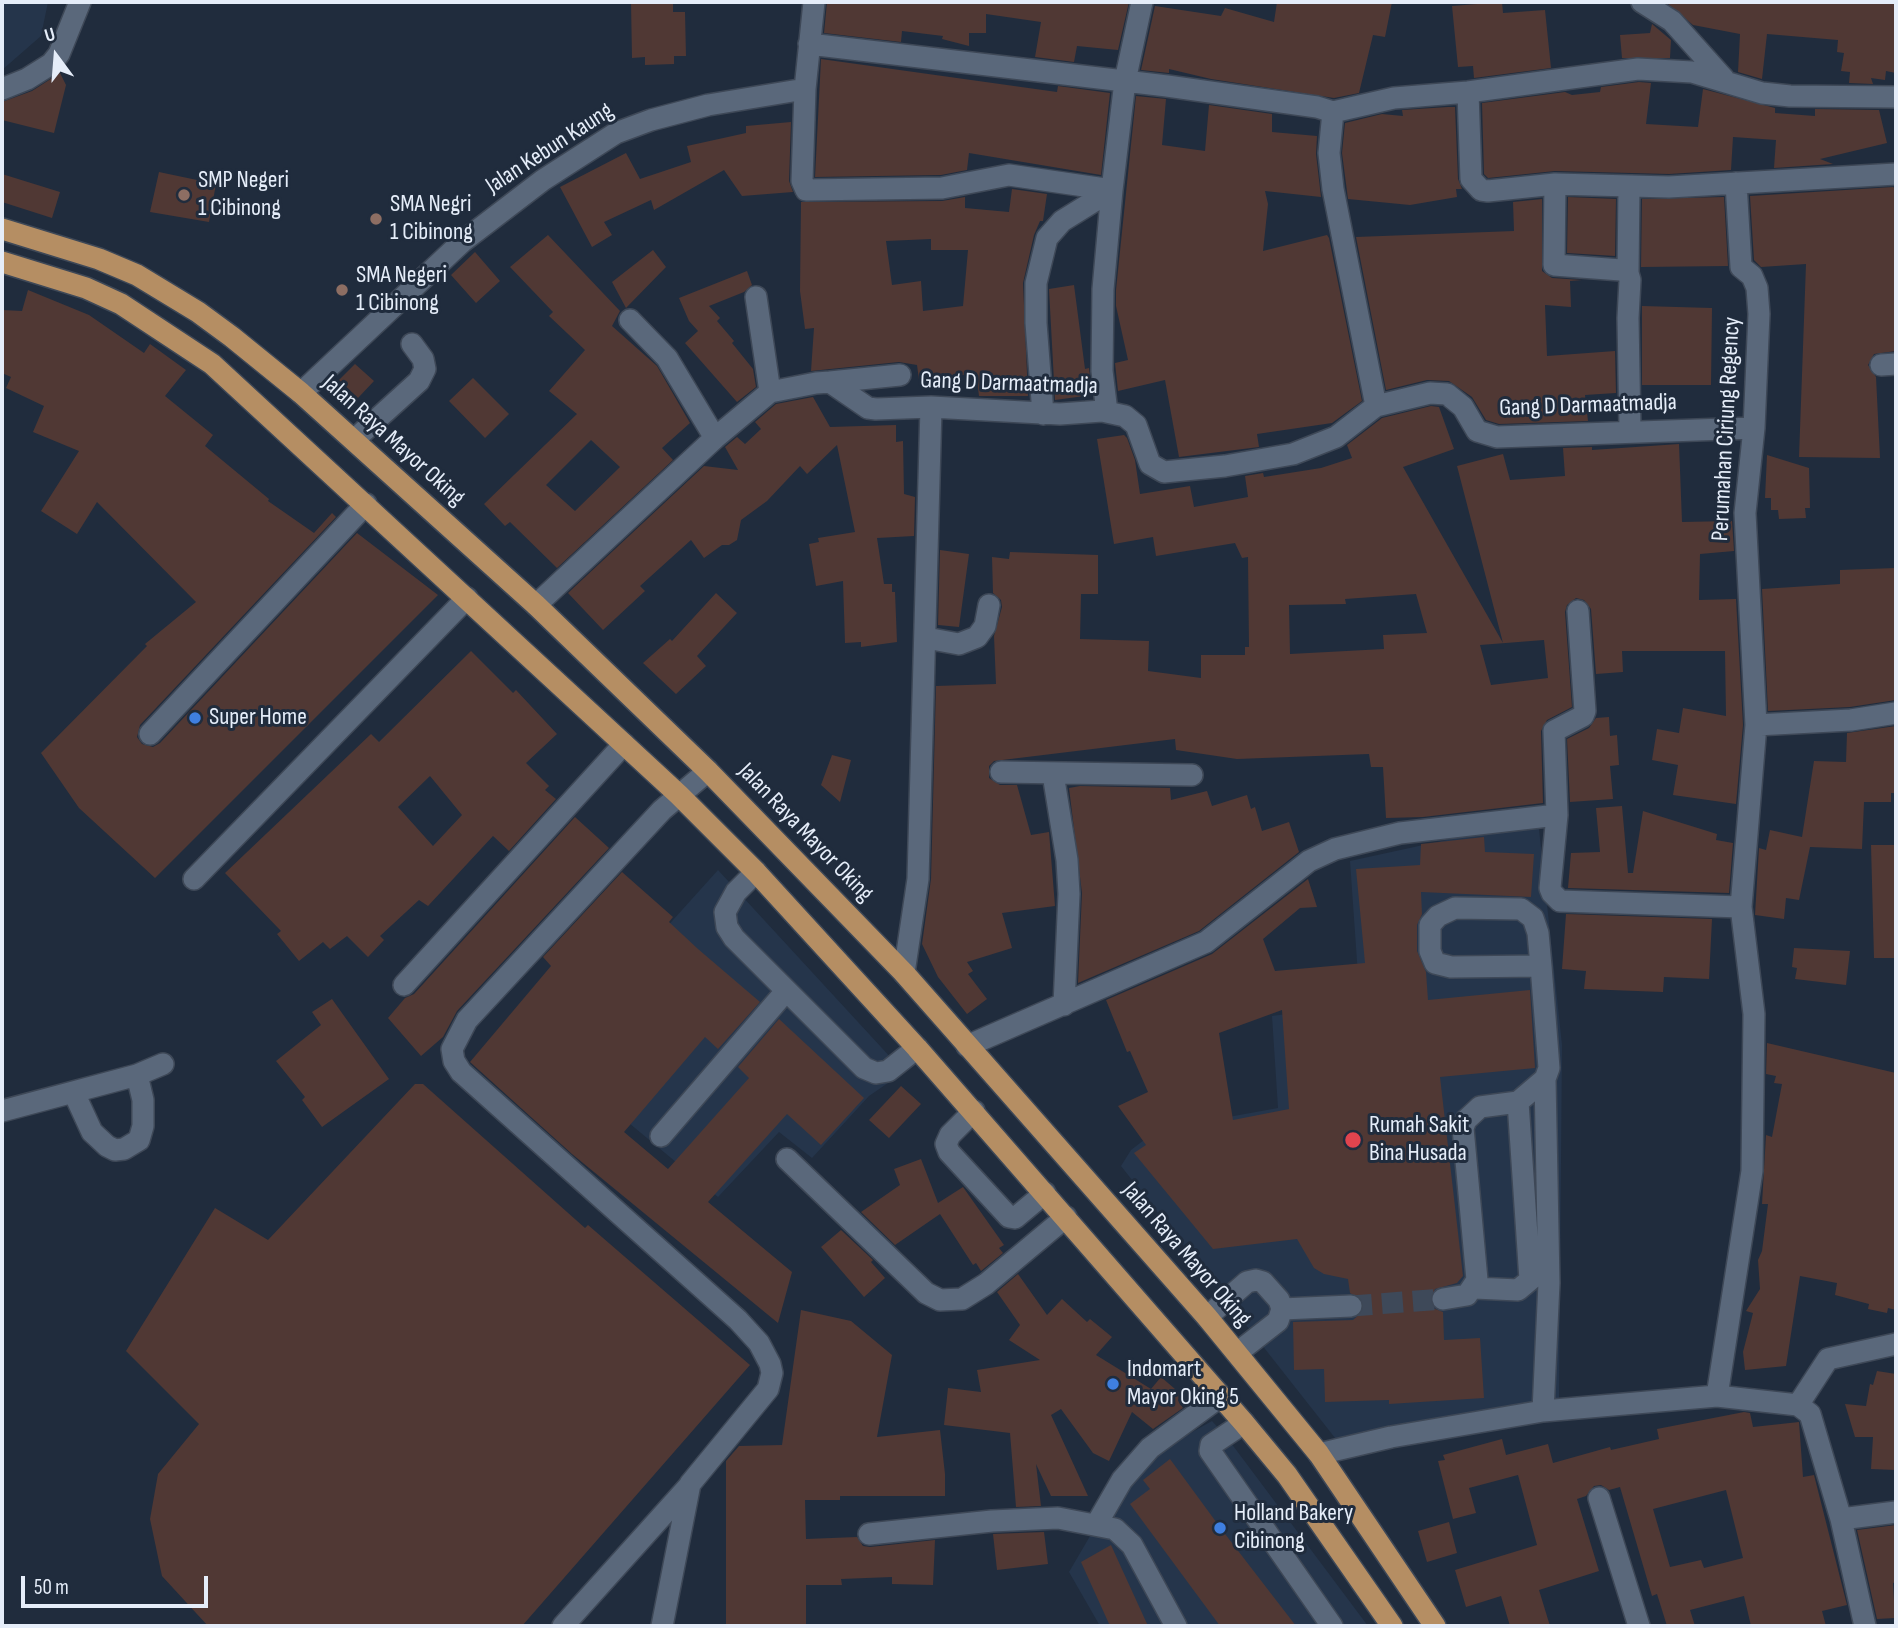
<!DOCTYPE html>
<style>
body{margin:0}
#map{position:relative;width:1898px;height:1628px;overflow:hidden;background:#202c3d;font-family:"Sofia Sans Condensed",sans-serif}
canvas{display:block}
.frame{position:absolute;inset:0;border:4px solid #e5edf9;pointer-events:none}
.north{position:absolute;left:21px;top:21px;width:70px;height:70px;-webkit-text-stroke:5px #202c3d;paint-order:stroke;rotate:344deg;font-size:19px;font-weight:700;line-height:28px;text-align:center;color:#e5edf9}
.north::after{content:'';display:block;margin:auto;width:24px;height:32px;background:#e5edf9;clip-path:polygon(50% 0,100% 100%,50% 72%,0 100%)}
.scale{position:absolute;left:21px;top:1576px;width:187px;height:32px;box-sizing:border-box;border:4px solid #e5edf9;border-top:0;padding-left:9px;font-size:21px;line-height:24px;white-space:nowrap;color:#e5edf9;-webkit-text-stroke:5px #202c3d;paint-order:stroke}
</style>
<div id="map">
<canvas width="1898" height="1628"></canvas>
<div class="frame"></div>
<div class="north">U</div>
<div class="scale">50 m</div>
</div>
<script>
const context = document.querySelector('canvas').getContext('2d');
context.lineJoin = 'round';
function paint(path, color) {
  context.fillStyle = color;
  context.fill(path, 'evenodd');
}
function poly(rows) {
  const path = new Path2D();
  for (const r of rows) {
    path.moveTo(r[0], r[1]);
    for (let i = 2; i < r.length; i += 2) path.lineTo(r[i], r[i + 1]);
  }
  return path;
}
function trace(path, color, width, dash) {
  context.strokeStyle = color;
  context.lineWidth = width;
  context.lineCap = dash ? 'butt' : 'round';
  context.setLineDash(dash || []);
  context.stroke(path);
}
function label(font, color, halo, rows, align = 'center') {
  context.font = font + ' "Sofia Sans Condensed",sans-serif';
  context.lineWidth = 6;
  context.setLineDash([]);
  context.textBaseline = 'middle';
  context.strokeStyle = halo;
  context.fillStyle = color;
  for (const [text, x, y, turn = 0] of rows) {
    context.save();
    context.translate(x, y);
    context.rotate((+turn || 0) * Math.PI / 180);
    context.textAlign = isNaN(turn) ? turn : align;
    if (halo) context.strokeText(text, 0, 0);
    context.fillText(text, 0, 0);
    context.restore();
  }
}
const built = poly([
 [2,2,48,2,41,36,2,70],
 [1538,820,1562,1045,1559,1399,1339,1443,1121,1166,1131,1150,1157,1130,1278,1108,1272,1016,1360,1004,1350,861],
 [718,870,904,1072,869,1096,812,1158,779,1132,718,1197,588,1089,610,990],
 [1212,1421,1225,1435,1368,1626,1100,1626,1069,1572,1124,1478,1160,1450]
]);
const building = poly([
 [631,2,673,2,673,12,685,12,686,56,674,56,674,64,645,65,645,57,632,58],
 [827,2,1129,2,1118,50,1077,46,1074,62,1035,57,1041,22,986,14,986,33,969,33,969,46,942,39,943,36,902,31,901,42,824,33],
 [1277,2,1392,2,1385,37,1373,35,1359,93,1334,98,1211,79,1169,69,1169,73,1141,70,1155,6,1221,16,1225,8,1274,22],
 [1502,2,1503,13,1545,10,1551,68,1474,78,1473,66,1458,67,1452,6],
 [1666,2,1896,2,1896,73,1886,71,1885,80,1871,78,1873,84,1849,83,1850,72,1841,71,1844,53,1837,52,1838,40,1767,34,1762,79,1738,72,1740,34,1693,25],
 [1652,24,1671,40,1670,58,1622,58,1620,35,1650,33],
 [821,59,1057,92,1058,86,1110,93,1101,175,969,153,967,170,941,175,815,177],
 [60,73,66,85,54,133,2,120,2,102,32,91],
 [1639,82,1651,83,1646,124,1698,127,1703,89,1775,108,1775,113,1815,116,1815,109,1879,110,1887,143,1820,159,1833,164,1774,168,1776,140,1733,137,1731,170,1669,174,1555,171,1488,178,1484,174,1482,103,1565,92,1572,95,1600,92,1601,87],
 [1136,96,1166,99,1162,145,1205,151,1209,105,1272,114,1272,132,1317,136,1316,154,1321,197,1265,191,1268,204,1263,251,1327,235,1329,238,1362,401,1332,423,1257,434,1259,447,1179,457,1165,380,1118,391,1115,363,1128,360,1116,306,1116,290],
 [1448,107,1455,107,1458,179,1462,189,1456,189,1457,197,1410,205,1348,199,1342,153,1345,123,1382,114,1403,116,1402,110],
 [791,122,789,181,793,192,742,196,724,170,654,210,651,200,604,222,612,235,592,247,560,187,626,153,640,179,691,162,687,146,746,133,746,126],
 [159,172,216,184,209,222,150,212],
 [2,174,60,192,52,218,2,202],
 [1893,187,1896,189,1896,351,1874,354,1868,365,1876,377,1880,458,1799,457,1806,264,1761,267,1754,260,1750,196],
 [1012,189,1047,194,1043,221,1040,221,1034,235,1023,283,1028,396,979,396,977,380,973,381,972,374,919,380,917,365,899,362,811,371,814,328,805,329,800,291,801,202,942,201,965,197,965,208,1009,212],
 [931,239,931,250,968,250,963,306,923,311,921,281,892,285,886,241],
 [1568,197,1616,199,1615,256,1567,253],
 [1724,197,1728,266,1641,267,1642,199],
 [1542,199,1542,271,1552,278,1582,280,1570,281,1571,307,1545,305,1547,356,1615,351,1616,393,1585,395,1588,421,1499,424,1486,420,1472,397,1449,381,1427,380,1386,390,1356,237,1514,231,1513,202],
 [548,235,620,311,612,326,657,366,690,423,662,448,673,460,557,568,510,522,505,526,484,504,577,414,549,391,585,350,549,316,553,312,510,267],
 [591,440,620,467,575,511,546,485],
 [653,250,666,267,626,308,612,282],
 [475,252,500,281,476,303,451,275],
 [747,271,752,285,744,292,709,306,720,318,717,321,734,341,732,343,753,369,756,387,737,402,685,343,698,331,689,321,679,298],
 [1074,285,1085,369,1089,368,1092,395,1055,400,1049,289],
 [28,290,89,315,144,353,150,344,186,370,165,396,213,435,205,446,269,499,268,501,314,533,332,513,336,517,140,725,137,737,142,744,153,747,160,743,357,533,438,595,155,878,79,808,41,753,147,646,145,644,196,602,97,502,77,534,41,511,79,451,33,432,44,406,6,388,11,377,2,373,2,310,22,311],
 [1642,306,1712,308,1711,385,1642,385],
 [355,364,374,381,358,398,339,380],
 [473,378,509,414,485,438,449,401],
 [813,397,830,427,896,425,896,442,903,441,904,494,915,497,914,536,877,538,884,584,892,584,892,592,895,592,897,642,861,647,861,642,845,643,843,581,816,586,809,544,819,542,818,538,855,532,837,445,807,474,800,466,767,501,741,520,737,540,729,545,722,545,704,558,691,540,640,586,645,591,603,630,568,593,704,466,738,470,725,447,737,437,745,444,761,429,755,422,776,404],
 [1431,406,1439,407,1454,449,1403,467,1503,643,1457,466,1503,454,1510,480,1565,476,1563,448,1592,447,1592,450,1679,444,1682,522,1732,521,1734,551,1700,554,1699,600,1736,599,1743,725,1736,804,1673,795,1678,765,1652,760,1657,729,1679,733,1683,708,1726,716,1725,651,1622,651,1623,672,1596,674,1591,609,1584,600,1576,598,1567,605,1565,612,1572,707,1547,720,1541,731,1543,803,1423,817,1386,818,1383,767,1371,767,1369,754,1237,759,1176,750,1175,739,994,761,989,766,989,778,1000,785,1017,785,1031,835,1049,832,1055,906,1002,913,1012,948,967,962,973,971,968,974,987,999,967,1014,938,977,922,944,931,879,936,686,996,684,994,636,1002,607,1001,600,993,593,992,557,1009,559,1010,552,1098,555,1098,594,1081,594,1080,639,1149,641,1148,671,1201,678,1201,655,1245,655,1245,647,1249,647,1248,557,1242,558,1235,543,1156,556,1153,537,1114,544,1097,439,1124,435,1127,438,1135,460,1140,494,1190,486,1194,507,1248,497,1245,476,1263,473,1264,477,1321,468,1352,458,1347,445,1382,418],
 [1416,594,1427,633,1383,635,1384,649,1290,654,1289,605,1346,604,1345,599],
 [1544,640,1548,678,1491,685,1480,645],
 [1767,455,1809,468,1810,508,1805,508,1806,518,1779,519,1778,510,1771,510,1771,498,1765,498],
 [940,550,969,554,959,627,938,625],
 [1896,568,1896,700,1850,707,1768,711,1762,589,1840,584,1840,570],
 [716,593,737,613,697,656,706,666,676,694,643,663,670,639,672,641],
 [471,651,513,693,516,690,557,734,526,763,549,786,545,790,556,799,509,851,493,836,428,906,419,900,380,936,384,940,368,957,347,936,330,949,323,942,299,961,277,934,281,931,225,873,371,734,379,742],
 [430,776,462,815,433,846,398,807],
 [1609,717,1610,736,1617,735,1619,765,1610,766,1613,799,1570,802,1567,739,1589,728,1596,718],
 [1896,726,1896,793,1891,793,1891,802,1864,802,1862,849,1810,847,1799,900,1786,898,1784,919,1755,915,1759,848,1766,850,1770,830,1802,837,1814,761,1846,762,1847,733],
 [832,755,851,760,840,802,821,785],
 [1080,786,1170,788,1171,800,1207,791,1212,806,1247,795,1251,809,1255,807,1262,831,1289,822,1299,852,1199,931,1078,983,1082,893,1069,788],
 [1622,806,1628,873,1633,873,1643,811,1717,834,1716,840,1733,843,1729,893,1568,888,1571,853,1600,852,1596,808],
 [575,817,609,848,457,1011,443,1037,421,1056,388,1018,405,998,414,994],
 [1484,837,1485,852,1534,854,1531,897,1421,892,1422,914,1417,925,1417,951,1426,972,1428,1000,1530,990,1535,1068,1440,1077,1463,1276,1457,1283,1435,1289,1430,1300,1433,1308,1443,1312,1444,1340,1480,1338,1484,1398,1389,1404,1389,1400,1325,1402,1324,1369,1294,1370,1293,1322,1353,1320,1363,1311,1362,1300,1350,1293,1348,1279,1324,1274,1314,1268,1297,1239,1213,1249,1134,1153,1146,1145,1118,1106,1148,1092,1130,1051,1127,1052,1106,1000,1212,954,1308,879,1317,907,1300,908,1263,939,1275,971,1365,963,1356,869,1420,865,1421,844],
 [1282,1010,1289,1109,1233,1120,1219,1033],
 [1871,845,1896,845,1896,958,1874,958],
 [622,872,673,917,669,922,698,949,760,1002,718,1049,705,1037,624,1132,668,1169,749,1078,738,1067,779,1019,864,1098,821,1145,787,1114,708,1202,792,1272,778,1323,572,1154,470,1062,551,966,543,957],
 [1566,914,1712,919,1709,979,1664,977,1663,992,1584,989,1586,971,1562,969],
 [1794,948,1850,951,1846,985,1795,979,1797,968,1792,967],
 [332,999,389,1079,322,1127,302,1100,305,1097,276,1061,321,1025,312,1012],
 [1767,1043,1896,1073,1896,1310,1888,1308,1887,1313,1868,1309,1869,1304,1835,1295,1837,1283,1800,1276,1786,1366,1745,1370,1743,1352,1753,1313,1746,1311,1760,1289,1758,1260,1762,1251,1768,1204,1762,1204,1766,1135,1772,1137,1782,1084,1774,1083,1776,1076,1766,1074],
 [415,1084,423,1084,585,1228,588,1225,750,1365,522,1626,208,1626,162,1576,150,1519,158,1474,199,1424,126,1351,215,1208,268,1240],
 [901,1086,921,1104,889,1138,869,1120],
 [921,1159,938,1203,963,1187,1004,1245,999,1248,1003,1253,981,1271,976,1263,973,1265,940,1214,895,1245,861,1212,900,1185,894,1169],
 [841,1230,873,1260,871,1262,885,1278,864,1297,821,1247],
 [1018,1274,1047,1315,1062,1299,1087,1322,1090,1319,1112,1337,1096,1355,1151,1389,1161,1377,1182,1395,1178,1400,1183,1408,1153,1429,1132,1412,1109,1461,1093,1453,1061,1409,1051,1415,1088,1496,1051,1496,1036,1464,1041,1506,1016,1507,1010,1433,944,1425,948,1388,981,1392,977,1370,1040,1360,1009,1340,1020,1325,997,1292],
 [801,1310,851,1321,892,1355,877,1437,940,1430,945,1474,945,1496,840,1496,840,1500,805,1500,806,1539,857,1537,863,1546,870,1547,935,1540,933,1585,892,1584,892,1577,841,1579,842,1585,806,1585,806,1626,726,1626,726,1461,739,1446,782,1445],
 [1877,1371,1896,1374,1896,1470,1871,1469,1873,1437,1855,1437,1845,1404,1866,1406,1870,1384,1873,1385],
 [1744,1412,1750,1413,1753,1427,1799,1422,1803,1477,1814,1475,1847,1605,1822,1611,1826,1626,1751,1626,1744,1596,1690,1610,1695,1626,1667,1626,1657,1594,1652,1596,1620,1487,1609,1490,1601,1485,1594,1486,1586,1496,1577,1499,1599,1571,1539,1590,1550,1626,1510,1626,1501,1596,1466,1607,1455,1570,1537,1545,1518,1475,1469,1488,1476,1513,1453,1519,1438,1461,1445,1460,1443,1455,1502,1439,1506,1455,1548,1444,1553,1463,1610,1447,1611,1450,1659,1439,1657,1429],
 [1726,1490,1743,1558,1704,1568,1701,1560,1670,1567,1653,1509],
 [1170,1459,1222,1530,1296,1626,1220,1626,1130,1504,1150,1489,1143,1480],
 [1449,1522,1457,1553,1427,1562,1418,1531],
 [1896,1525,1896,1582,1893,1583,1895,1618,1877,1619,1857,1530],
 [1044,1532,1048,1564,997,1570,993,1534],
 [1111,1545,1121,1567,1148,1626,1110,1626,1081,1562]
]);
const minorTunnel = poly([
 [1351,1306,1443,1299]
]);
const minor = poly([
 [1642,2,1672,21,1724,79],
 [809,44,1167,86,1317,107,1333,112,1394,98,1468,92,1638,69,1692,72,1762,93,1790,96,1896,97],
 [2,89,27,79,51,64,59,54,80,2],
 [805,89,802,181,806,190,942,188,1009,175,1112,190,1103,289,1102,371,1107,412],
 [1468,92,1471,179,1481,190,1488,191,1555,184,1669,187,1896,174],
 [1333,112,1329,153,1333,189,1376,406],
 [1555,184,1554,265,1621,270,1628,273,1630,280,1628,318,1630,430],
 [1628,273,1629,187],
 [756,297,770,392],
 [630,320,667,358,715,438],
 [1881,365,1896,364],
 [830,382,900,375],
 [301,393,462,242,543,180,616,133,651,120,708,105,805,89,814,2],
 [1043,414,1036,323,1036,283,1047,238,1062,221,1112,190,1125,81,1142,2],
 [354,440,419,381,425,369,423,359,412,344],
 [536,605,715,438,770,392,816,383,830,382,868,408,876,409,931,407,1060,414,1102,411,1125,416,1136,425,1150,464,1164,472,1225,466,1293,454,1336,437,1376,406,1430,393,1447,394,1463,407,1477,431,1497,437,1754,428],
 [1578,611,1585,711,1583,716,1554,731,1557,815,1550,888,1552,893,1560,901,1741,907],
 [926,638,959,644,977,637,985,626,989,605],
 [1756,725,1851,720,1896,713],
 [150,734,366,504],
 [1001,772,1192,775],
 [1053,774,1067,860,1069,894,1064,1005],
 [756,872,736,892,725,912,727,927,734,938,864,1068,876,1073,888,1071,917,1048],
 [194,879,467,598],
 [904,973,918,879,931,407],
 [404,985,624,744],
 [967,1046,1206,942,1309,861,1335,849,1400,833,1557,815],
 [74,1093,92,1132,107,1146,115,1150,124,1149,139,1140,143,1126,143,1100,137,1075],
 [2,1111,137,1075,163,1064],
 [974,1111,950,1135,946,1144,949,1152,1009,1217,1015,1218,1045,1193],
 [661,1136,786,991],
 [787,1159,926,1293,940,1300,962,1299,986,1284,1066,1217],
 [1475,1288,1518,1290,1530,1280,1518,1102],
 [1443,1299,1467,1295,1477,1280,1463,1128,1466,1120,1480,1107,1518,1102,1545,1079,1549,1068,1541,966,1538,933,1533,918,1521,909,1455,908,1438,916,1430,925,1430,951,1435,963,1451,967,1541,966],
 [1282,1309,1351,1306],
 [1207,1317,1247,1282,1256,1280,1263,1282,1279,1300,1282,1309,1278,1321,1237,1353],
 [1717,1396,1798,1405,1810,1414,1841,1519,1865,1626],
 [1798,1405,1828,1359,1896,1344],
 [1543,1411,1549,1283,1545,1079],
 [1244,1423,1211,1445,1210,1451,1332,1626],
 [1319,1454,1391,1437,1543,1411,1717,1396,1752,1171,1754,1014,1741,907,1756,725,1745,513,1754,428,1759,314,1757,288,1752,276,1741,267,1736,183],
 [1599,1498,1639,1626],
 [1841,1519,1896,1512],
 [1096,1525,1122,1480,1150,1448,1221,1396],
 [869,1534,992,1521,1058,1518,1115,1529,1132,1545,1176,1626],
 [563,1626,689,1486],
 [662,1626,690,1484,768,1389,772,1373,770,1364,759,1343,738,1320,461,1072,454,1061,452,1049,467,1020,662,810,708,771]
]);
const major = poly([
 [2,229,99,259,137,275,198,312,232,337,301,393,536,605,708,771,904,973,1207,1317,1319,1454,1435,1626],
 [2,262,86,288,121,304,212,364,679,795,756,872,917,1048,1244,1423,1287,1475,1392,1626]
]);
const markers = [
 [184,195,7,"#8d6e63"],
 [376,219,7,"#8d6e63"],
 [342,290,7,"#8d6e63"],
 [195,718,7,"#3f7fe0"],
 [1353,1140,9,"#e0444e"],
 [1113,1384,7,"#3f7fe0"],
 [1220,1528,7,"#3f7fe0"]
];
const streetNames = [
 ["Jalan Kebun Kaung",550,149,-33],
 ["Gang D Darmaatmadja",1009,384,2],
 ["Gang D Darmaatmadja",1588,406,-2],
 ["Perumahan Ciriung Regency",1727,429,-87],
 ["Jalan Raya Mayor Oking",393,441,42],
 ["Jalan Raya Mayor Oking",805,833,46],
 ["Jalan Raya Mayor Oking",1186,1255,49]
];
const poiNames = [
 ["SMP Negeri",198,181],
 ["1 Cibinong",198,209],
 ["SMA Negri",390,205],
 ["1 Cibinong",390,233],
 ["SMA Negeri",356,276],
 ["1 Cibinong",356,304],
 ["Super Home",209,718],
 ["Rumah Sakit",1369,1126],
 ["Bina Husada",1369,1154],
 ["Indomart",1127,1370],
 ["Mayor Oking 5",1127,1398],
 ["Holland Bakery",1234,1514],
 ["Cibinong",1234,1542]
];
paint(built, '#25354b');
paint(building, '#503834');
trace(minorTunnel, '#3e4959', 21, [21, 10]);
trace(minor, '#3e4857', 24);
trace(major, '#3e4857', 24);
trace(minor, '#5a687b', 21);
trace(major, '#b58e63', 21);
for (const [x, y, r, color] of markers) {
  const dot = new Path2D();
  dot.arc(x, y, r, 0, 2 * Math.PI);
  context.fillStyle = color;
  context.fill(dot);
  trace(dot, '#202c3d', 2.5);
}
label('24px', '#e5edf9', '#202c3d', streetNames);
label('24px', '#e5edf9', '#202c3d', poiNames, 'left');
</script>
